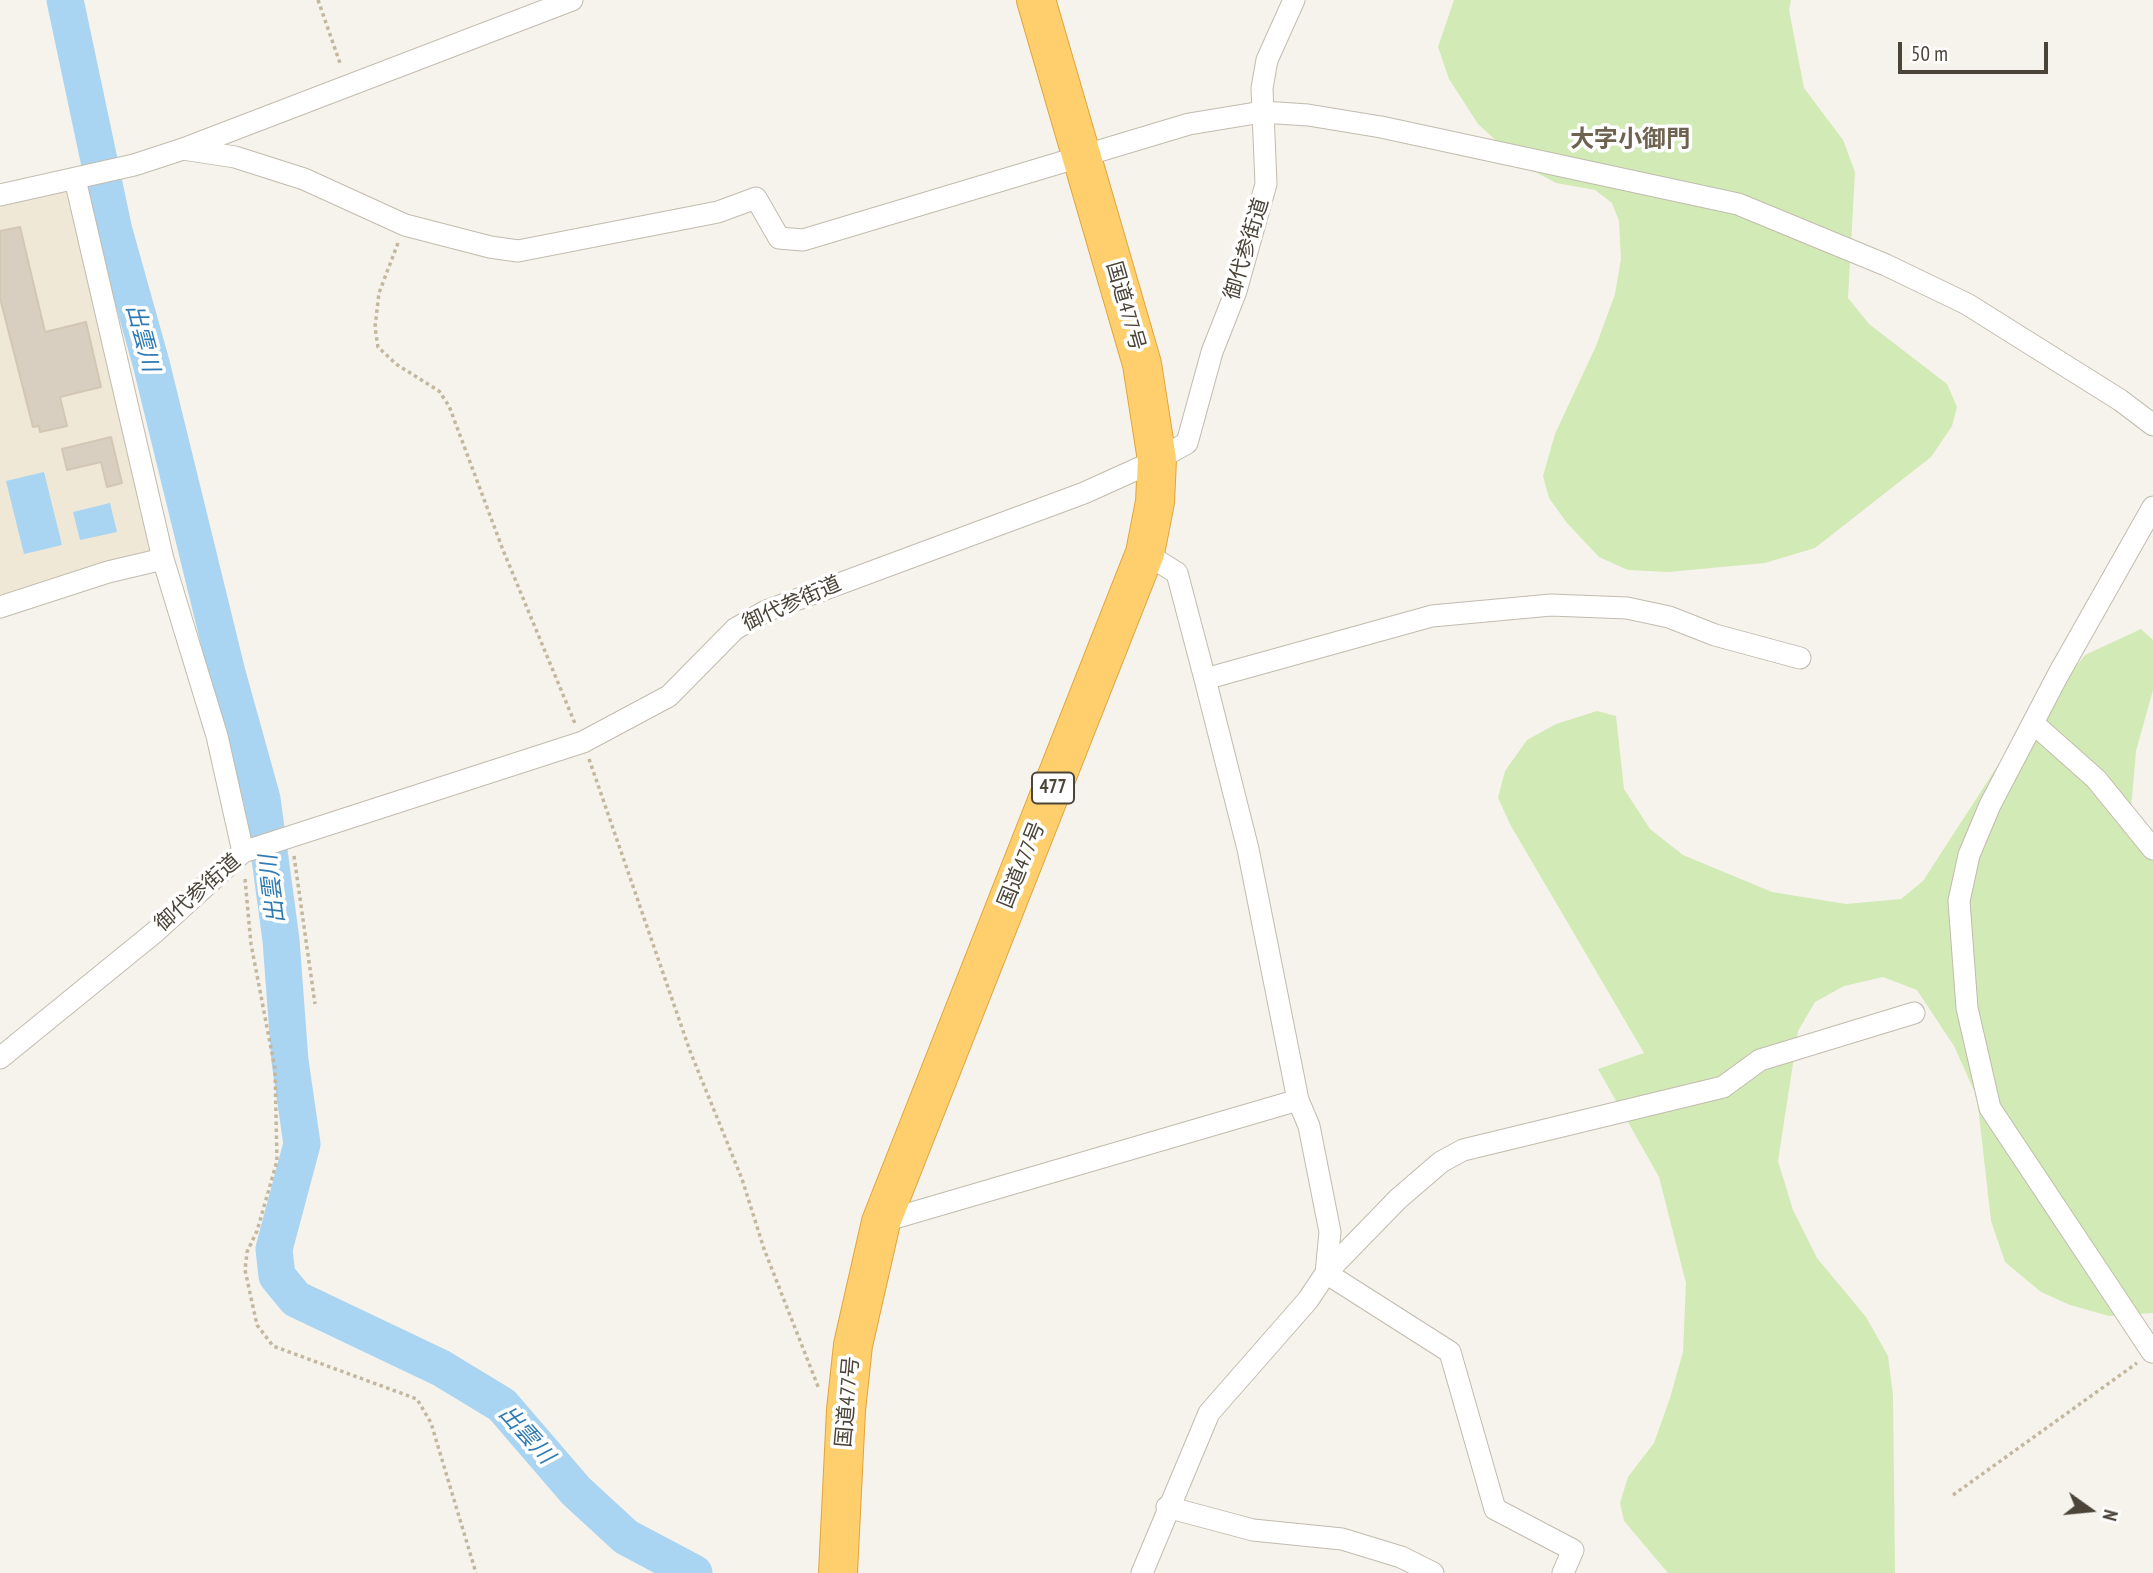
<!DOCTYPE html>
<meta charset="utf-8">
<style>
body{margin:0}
#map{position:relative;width:2153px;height:1573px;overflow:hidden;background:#f6f3ec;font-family:"PT Sans Narrow",sans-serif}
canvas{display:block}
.north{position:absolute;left:2055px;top:1475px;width:70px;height:70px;-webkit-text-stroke:5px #fff;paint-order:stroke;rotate:105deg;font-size:19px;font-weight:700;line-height:28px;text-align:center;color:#4b4439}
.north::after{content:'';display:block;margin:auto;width:24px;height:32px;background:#4b4439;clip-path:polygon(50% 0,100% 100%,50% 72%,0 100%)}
.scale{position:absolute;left:1898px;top:42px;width:150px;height:32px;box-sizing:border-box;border:4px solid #4b4439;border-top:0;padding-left:9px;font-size:21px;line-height:24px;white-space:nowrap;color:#4b4439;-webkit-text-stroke:5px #fff;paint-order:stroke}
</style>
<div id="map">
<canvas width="2153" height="1573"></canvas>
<div class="north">N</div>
<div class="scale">50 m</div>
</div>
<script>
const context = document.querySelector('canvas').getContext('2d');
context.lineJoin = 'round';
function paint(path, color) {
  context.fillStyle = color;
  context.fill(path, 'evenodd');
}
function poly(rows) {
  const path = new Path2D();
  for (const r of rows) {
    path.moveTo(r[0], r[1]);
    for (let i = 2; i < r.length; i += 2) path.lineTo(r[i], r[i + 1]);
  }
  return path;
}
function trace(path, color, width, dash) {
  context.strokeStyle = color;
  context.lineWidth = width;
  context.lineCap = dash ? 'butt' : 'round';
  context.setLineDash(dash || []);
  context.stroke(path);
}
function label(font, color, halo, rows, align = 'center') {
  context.font = font + ' "PT Sans Narrow","Noto Sans JP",sans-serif';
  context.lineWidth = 7;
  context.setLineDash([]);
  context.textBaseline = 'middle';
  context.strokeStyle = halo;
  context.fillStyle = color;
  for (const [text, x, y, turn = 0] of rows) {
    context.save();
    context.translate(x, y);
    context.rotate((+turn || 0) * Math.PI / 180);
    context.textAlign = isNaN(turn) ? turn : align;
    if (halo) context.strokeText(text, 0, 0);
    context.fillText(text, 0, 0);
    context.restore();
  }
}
const education = poly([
 [65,191,71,193,150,553,0,601,0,206]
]);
const green = poly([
 [1454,0,1791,0,1789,10,1804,88,1843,140,1855,172,1848,298,1869,324,1947,384,1957,407,1952,426,1931,457,1815,548,1765,563,1668,572,1628,570,1599,557,1567,523,1549,498,1543,476,1555,434,1596,346,1615,294,1621,259,1619,221,1612,203,1595,190,1556,183,1524,166,1478,124,1449,79,1438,47],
 [2141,629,2153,640,2153,690,2136,751,2129,832,2140,851,2153,848,2153,1313,2109,1316,2070,1305,2041,1292,2005,1262,1991,1221,1977,1097,1954,1046,1917,990,1883,977,1844,986,1815,1002,1798,1031,1778,1161,1793,1210,1817,1258,1866,1317,1888,1356,1893,1395,1895,1573,1668,1573,1624,1521,1620,1503,1628,1477,1654,1443,1670,1398,1683,1352,1686,1283,1659,1177,1598,1069,1644,1053,1511,826,1498,798,1505,771,1527,740,1556,724,1597,711,1616,716,1624,789,1650,829,1683,855,1772,892,1846,904,1901,899,1923,881,2002,759,2085,655]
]);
const water = poly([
 [44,472,62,545,24,554,6,481],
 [110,503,117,532,80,540,73,512]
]);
const river = poly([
 [65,0,114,231,151,363,227,673,262,799,281,940,290,1061,302,1144,274,1249,277,1276,296,1299,441,1368,502,1405,576,1491,626,1537,694,1573]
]);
const building = poly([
 [20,227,45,332,86,322,101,387,60,397,67,426,40,432,39,426,33,427,0,298,0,231,20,227],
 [111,437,122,483,107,487,101,462,67,470,62,449,111,437]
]);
const path = poly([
 [318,0,341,66],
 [398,243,379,293,375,327,378,347,396,364,439,391,449,406,503,550,576,726],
 [589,759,690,1051,742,1179,764,1249,819,1389],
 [294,856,315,1004],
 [245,879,251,944,275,1069,277,1161,257,1231,247,1252,245,1270,257,1325,273,1346,417,1399,431,1423,476,1573],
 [1953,1495,2137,1363]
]);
const street = poly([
 [183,149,235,157,304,179,405,225,490,247,518,251,718,212,756,198,779,238,803,240,1189,124,1262,112,1308,115,1381,127,1738,204,1886,265,1967,304,2120,400,2153,425],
 [75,179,163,559],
 [0,195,134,165,183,149,572,0],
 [1145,553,1177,573,1205,679,1248,849,1298,1100,1309,1126,1330,1232,1326,1273],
 [0,607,108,572,163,559,217,736,243,852],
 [1205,679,1432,616,1551,605,1627,608,1669,617,1715,635,1800,658],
 [2033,723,2096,779,2153,849],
 [0,1058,155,932,243,852,583,742,669,696,735,629,766,611,1084,493,1157,460,1187,443,1212,352,1236,291,1266,184,1262,88,1267,60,1294,0],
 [881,1222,1298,1100],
 [1326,1273,1450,1352,1495,1509,1573,1550,1563,1573],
 [2152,1352,1990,1108,1967,1008,1959,901,1969,855,1990,805,2058,675,2153,507],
 [1167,1507,1253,1530,1342,1539,1401,1557,1433,1573],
 [1142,1573,1209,1413,1308,1300,1326,1273,1398,1199,1441,1162,1463,1150,1723,1087,1760,1060,1914,1013]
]);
const highway = poly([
 [838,1573,846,1410,853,1345,881,1222,1145,553,1155,502,1157,460,1142,364,1036,0]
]);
const shields = [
 [1053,788,42]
];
const shieldNames = [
 ["477",1053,788]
];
const streetNames = [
 ["御代参街道",1247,249,-73],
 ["国道477号",1125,306,74],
 ["御代参街道",792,604,-24],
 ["国道477号",1022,865,-68],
 ["御代参街道",198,893,-41],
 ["国道477号",848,1402,-85]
];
const waterNames = [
 ["出雲川",142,338,75],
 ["出雲川",273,889,-97],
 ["出雲川",526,1435,48]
];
const quarterNames = [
 ["大字小御門",1630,140]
];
paint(education, '#efe8d6');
paint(green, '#d2eab5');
paint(water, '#a9d4f2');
trace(river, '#a9d4f2', 37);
paint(building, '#d8cfc1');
trace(building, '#d3c7b4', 2);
trace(street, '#c2bbae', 23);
trace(highway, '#e0a43c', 40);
trace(path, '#c4b79f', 3.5, [3.5, 3.5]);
trace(street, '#fff', 21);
trace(highway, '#ffcf6e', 38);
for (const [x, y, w] of shields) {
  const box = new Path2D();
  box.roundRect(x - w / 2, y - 15.5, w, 31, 5);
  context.fillStyle = '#fff';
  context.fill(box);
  trace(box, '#4b4439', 2);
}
label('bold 19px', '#4b4439', null, shieldNames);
label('21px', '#4b4439', '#fff', streetNames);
label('italic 23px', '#2e7ab2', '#fff', waterNames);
label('bold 24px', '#6e6250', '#fff', quarterNames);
</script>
